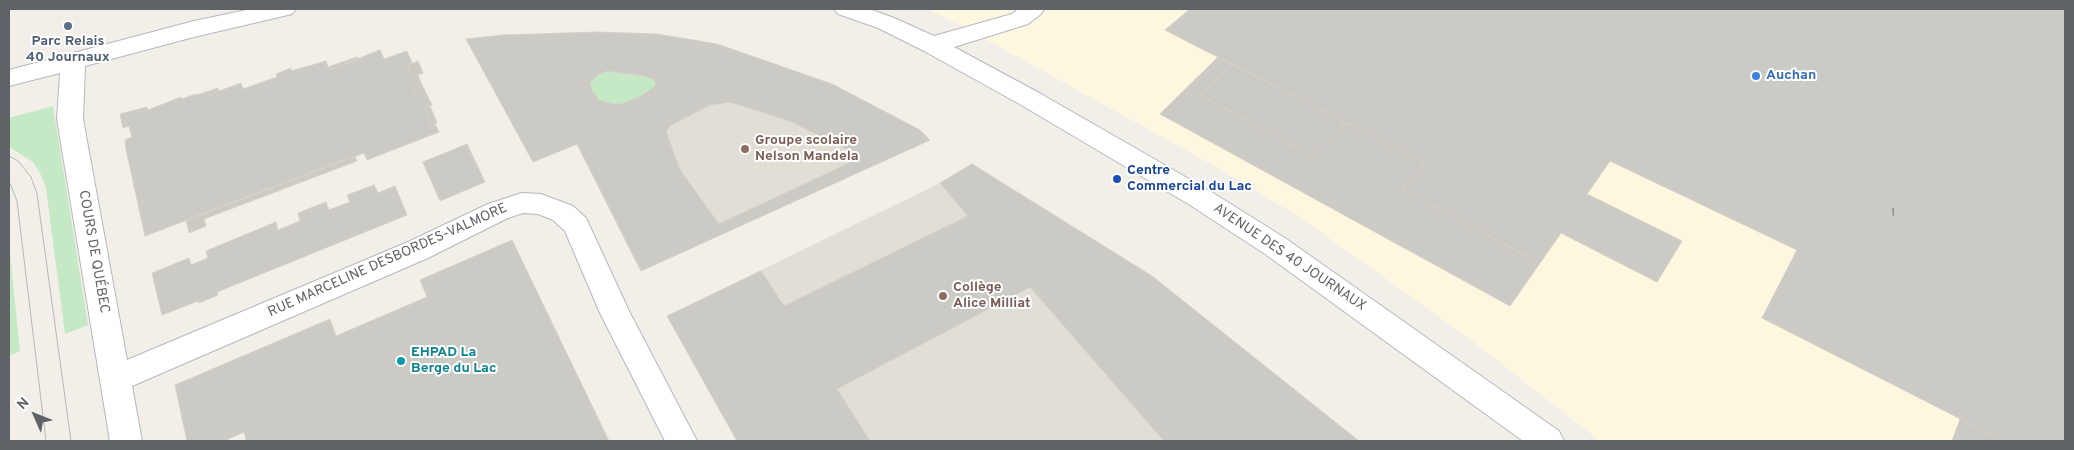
<!DOCTYPE html>
<meta charset="utf-8">
<style>
body{margin:0}
#map{position:relative;width:2074px;height:450px;overflow:hidden;background:#f1efe8;font-family:Overpass,sans-serif}
canvas{display:block}
.frame{position:absolute;inset:0;border:10px solid #5f6368;pointer-events:none}
.north{position:absolute;left:10px;top:390px;width:50px;height:50px;-webkit-text-stroke:4px #fff;paint-order:stroke;rotate:314deg;font-size:14px;font-weight:700;line-height:20px;text-align:center;color:#5f6368}
.north::after{content:'';display:block;margin:auto;width:18px;height:22px;background:#5f6368;clip-path:polygon(50% 0,100% 100%,50% 72%,0 100%)}
</style>
<div id="map">
<canvas width="2074" height="450"></canvas>
<div class="frame"></div>
<div class="north">N</div>
</div>
<script>
const context = document.querySelector('canvas').getContext('2d');
context.lineJoin = 'round';
function paint(path, color) {
  context.fillStyle = color;
  context.fill(path, 'evenodd');
}
function poly(rows) {
  const path = new Path2D();
  for (const r of rows) {
    path.moveTo(r[0], r[1]);
    for (let i = 2; i < r.length; i += 2) path.lineTo(r[i], r[i + 1]);
  }
  return path;
}
function trace(path, color, width, dash) {
  context.strokeStyle = color;
  context.lineWidth = width;
  context.lineCap = dash ? 'butt' : 'round';
  context.setLineDash(dash || []);
  context.stroke(path);
}
function label(font, color, halo, rows, align = 'center') {
  context.font = font + ' Overpass,sans-serif';
  context.lineWidth = 4;
  context.setLineDash([]);
  context.textBaseline = 'middle';
  context.strokeStyle = halo;
  context.fillStyle = color;
  for (const [text, x, y, turn = 0] of rows) {
    context.save();
    context.translate(x, y);
    context.rotate((+turn || 0) * Math.PI / 180);
    context.textAlign = isNaN(turn) ? turn : align;
    if (halo) context.strokeText(text, 0, 0);
    context.fillText(text, 0, 0);
    context.restore();
  }
}
const commercial = poly([
 [927,9,2065,9,2065,441,1600,441,1471,340,1304,220,1227,173,962,26]
]);
const education = poly([
 [598,32,657,34,717,44,746,54,832,84,920,130,930,140,641,271,577,144,533,162,466,39,503,35],
 [972,164,1152,276,1359,441,737,441,667,316,940,183]
]);
const green = poly([
 [607,71,644,76,654,79,656,85,643,95,622,104,613,104,599,100,592,91,590,82,598,75],
 [53,106,88,325,65,334,46,188,40,173,33,162,9,147,9,118],
 [9,243,20,351,9,356]
]);
const building = poly([
 [1190,9,2065,9,2065,441,2004,441,1762,318,1797,250,1610,161,1587,194,1682,241,1657,282,1561,233,1540,263,1403,190,1424,163,1165,30,1190,9],
 [598,32,657,34,717,44,746,54,832,84,920,130,930,140,641,271,577,144,533,162,466,39,503,35,598,32],
 [607,71,644,76,654,79,656,85,643,95,622,104,613,104,599,100,592,91,590,82,598,75,607,71],
 [730,102,790,121,862,157,719,224,680,170,666,131,671,125,710,105,730,102],
 [380,50,384,59,407,51,412,63,407,66,412,77,418,75,421,83,412,87,416,97,426,93,432,105,424,108,432,125,435,124,439,132,367,160,364,153,145,236,126,149,125,140,132,137,129,126,123,128,120,114,147,107,148,110,181,97,182,99,196,94,197,95,218,88,219,91,241,83,243,89,277,77,276,74,291,68,291,71,326,61,329,70,380,50],
 [357,57,358,59,329,70,328,67,357,57],
 [1218,57,1232,64,1200,95,1315,157,1346,123,1424,163,1403,190,1540,263,1510,306,1160,114,1218,57],
 [418,61,423,73,412,77,407,66,418,61],
 [1232,64,1346,123,1315,157,1200,95,1232,64],
 [421,83,426,93,416,97,412,87,421,83],
 [430,106,437,123,432,125,424,108,430,106],
 [467,144,485,182,440,201,423,162,467,144],
 [355,156,357,161,204,219,206,226,189,233,186,220,355,156],
 [972,164,1152,276,1359,441,1164,441,1030,287,837,389,870,441,737,441,667,316,761,271,784,306,968,216,940,183,972,164],
 [374,185,378,193,395,186,407,215,217,292,218,295,199,303,198,301,162,315,152,273,189,258,191,265,208,258,206,251,276,222,278,230,300,221,298,213,326,202,329,210,350,202,347,195,374,185],
 [512,240,609,441,246,441,244,432,224,441,187,441,175,385,330,319,336,336,427,297,420,280,512,240],
 [1960,419,2004,441,1952,441,1960,419]
]);
const minor = poly([
 [251,9,296,9,292,14,194,37,85,66,83,119,127,360,408,242,488,204,522,193,541,194,573,206,586,218,629,311,697,441,665,441,600,313,565,231,553,220,538,214,523,213,508,218,428,258,132,386,142,441,110,441,57,119,60,73,9,86,9,70,194,21,251,9],
 [834,9,869,9,894,18,934,36,1012,14,1018,9,1044,9,1041,14,1028,24,954,47,1041,94,1210,191,1285,238,1559,431,1564,441,1523,441,1265,254,1190,205,1023,106,924,51,878,28,838,14,834,9]
]);
const tram = poly([
 [9,156,18,161,31,177,37,194,71,441],
 [9,181,17,201,46,441]
]);
const markers = [
 [68,26,5,"#5c6f8a"],
 [1756,76,5,"#3f7fe0"],
 [745,149,5,"#8d6e63"],
 [1117,179,5,"#1a4fb4"],
 [943,296,5,"#8d6e63"],
 [401,361,5,"#0f9aa8"]
];
const numberNames = [
 ["1",1893,214]
];
const serviceNames = [
 ["Parc Relais",68,42],
 ["40 Journaux",68,58]
];
const shopNames = [
 ["Auchan",1766,76]
];
const educationNames = [
 ["Groupe scolaire",755,141],
 ["Nelson Mandela",755,157],
 ["Collège",953,288],
 ["Alice Milliat",953,304]
];
const transitNames = [
 ["Centre",1127,171],
 ["Commercial du Lac",1127,187]
];
const streetNames = [
 ["COURS DE QUÉBEC",93,252,80],
 ["AVENUE DES 40 JOURNAUX",1289,258,34],
 ["RUE MARCELINE DESBORDES-VALMORE",388,261,-24]
];
const cultureNames = [
 ["EHPAD La",411,353],
 ["Berge du Lac",411,369]
];
paint(commercial, '#fef7e0');
paint(education, '#e1ded6');
paint(green, '#c5e8c5');
paint(building, '#cccac5');
trace(building, '#d6d1c6', 1);
trace(minor, '#b5b8bc', 2);
paint(minor, '#fff');
trace(tram, '#b6b7b8', 1);
for (const [x, y, r, color] of markers) {
  const dot = new Path2D();
  dot.arc(x, y, r, 0, 2 * Math.PI);
  context.fillStyle = color;
  context.fill(dot);
  trace(dot, '#fff', 2);
}
label('11px', '#7a7d7f', null, numberNames);
label('bold 14px', '#4e5e75', '#fff', serviceNames);
label('bold 14px', '#366cbe', '#fff', shopNames, 'left');
label('bold 14px', '#785e54', '#fff', educationNames, 'left');
label('bold 14px', '#164399', '#fff', transitNames, 'left');
label('14px', '#5f6368', '#fff', streetNames);
label('bold 14px', '#0d838f', '#fff', cultureNames, 'left');
</script>
